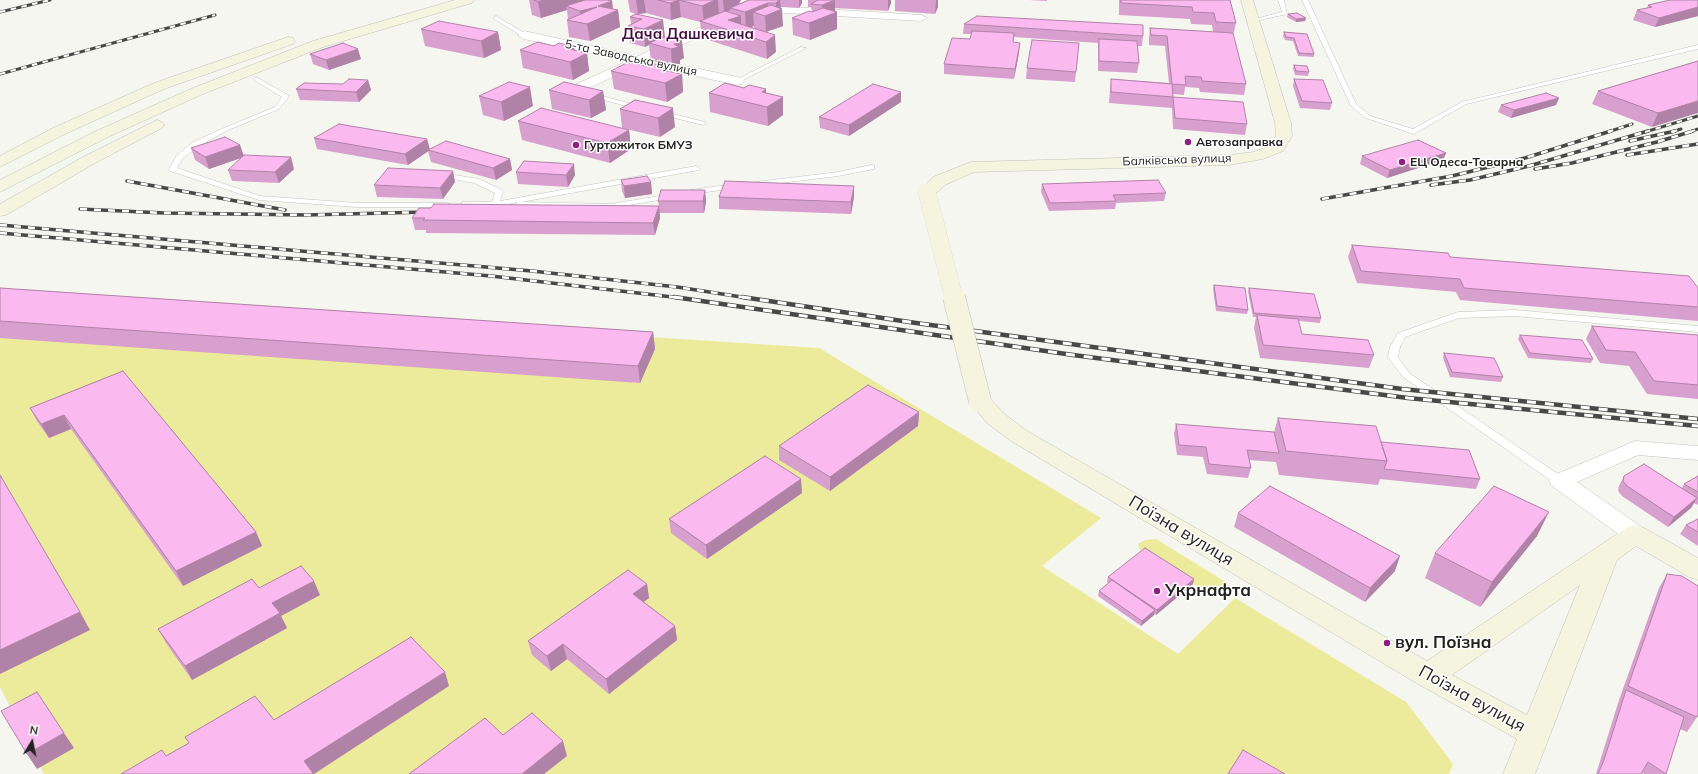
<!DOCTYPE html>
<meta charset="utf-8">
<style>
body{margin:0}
#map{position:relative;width:1698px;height:774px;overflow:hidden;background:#f6f6f0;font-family:Mulish,sans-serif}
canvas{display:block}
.north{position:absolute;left:12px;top:722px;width:40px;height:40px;-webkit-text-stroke:3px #fff;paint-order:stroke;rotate:10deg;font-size:11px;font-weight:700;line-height:16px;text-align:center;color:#222220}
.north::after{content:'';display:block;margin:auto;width:14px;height:18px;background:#222220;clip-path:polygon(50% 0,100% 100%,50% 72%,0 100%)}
</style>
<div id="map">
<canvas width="1698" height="774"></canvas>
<div class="north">N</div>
</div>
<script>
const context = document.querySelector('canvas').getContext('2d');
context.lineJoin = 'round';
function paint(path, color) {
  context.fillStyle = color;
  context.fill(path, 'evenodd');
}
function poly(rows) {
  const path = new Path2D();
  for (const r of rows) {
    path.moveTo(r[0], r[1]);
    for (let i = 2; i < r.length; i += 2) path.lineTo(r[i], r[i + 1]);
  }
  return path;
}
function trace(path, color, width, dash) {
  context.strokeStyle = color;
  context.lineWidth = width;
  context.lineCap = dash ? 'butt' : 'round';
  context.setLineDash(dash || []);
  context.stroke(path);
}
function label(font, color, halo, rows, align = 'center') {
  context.font = font + ' Mulish,sans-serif';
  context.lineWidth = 3;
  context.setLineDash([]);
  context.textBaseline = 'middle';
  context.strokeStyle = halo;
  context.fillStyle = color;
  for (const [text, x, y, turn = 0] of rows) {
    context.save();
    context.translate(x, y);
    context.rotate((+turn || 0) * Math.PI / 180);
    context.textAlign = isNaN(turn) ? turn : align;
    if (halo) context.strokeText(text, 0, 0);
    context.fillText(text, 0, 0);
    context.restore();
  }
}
const green = poly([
 [0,295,819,348,1101,518,1042,566,1178,654,1235,598,1406,702,1453,764,1449,774,44,774,0,687],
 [1156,539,1229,584,1215,587,1198,587,1139,549,1138,544,1145,540]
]);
const lane = poly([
 [1278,0,1284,0,1287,14,1251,22,1251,20,1282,12,1278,0],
 [1302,0,1308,0,1356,104,1370,116,1413,129,1462,102,1698,45,1698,49,1466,104,1414,134,1366,118,1351,106,1302,0],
 [496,16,526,34,527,35,522,36,494,19,493,18,496,16],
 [801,47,806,48,739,82,734,81,801,47],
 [256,77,288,95,289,96,279,109,228,130,199,146,183,158,177,168,260,196,357,203,447,203,451,205,447,207,357,207,259,200,170,171,169,169,177,155,193,142,224,128,275,107,282,97,254,80,253,79,256,77],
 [591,93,643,107,644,108,641,110,589,96,588,95,591,93],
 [661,111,705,122,706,123,703,125,659,114,658,113,661,111],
 [871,165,874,165,874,169,838,176,756,186,752,184,756,182,838,172,871,165],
 [696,166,700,168,699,170,521,202,611,204,671,194,675,196,671,198,611,208,520,206,517,206,517,202,500,206,462,206,462,202,492,202,495,193,474,183,442,177,438,175,442,173,479,179,502,190,503,192,500,201,696,166],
 [734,184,737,184,737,188,691,194,687,192,691,190,734,184],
 [1514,310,1698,326,1698,332,1514,316,1459,318,1405,337,1400,347,1398,357,1409,373,1564,478,1566,481,1564,484,1560,485,1556,484,1403,377,1388,357,1390,347,1398,333,1458,312,1514,310]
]);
const street = poly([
 [749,0,761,0,758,5,921,15,927,18,921,21,753,11,652,59,742,78,744,81,742,84,737,85,641,64,558,102,553,101,551,98,553,95,627,61,524,39,518,35,524,31,638,56,746,6,749,0],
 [1635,441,1698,446,1698,460,1638,455,1577,482,1643,528,1647,534,1643,540,1635,542,1627,540,1552,486,1549,481,1552,476,1635,441]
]);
const secondary = poly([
 [455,0,474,0,472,3,323,47,203,94,108,137,0,192,0,180,96,131,193,88,313,41,455,0],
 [1241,0,1253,0,1291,123,1292,136,1283,151,1263,159,1229,165,974,172,945,185,933,196,927,197,921,196,918,192,933,177,971,162,1229,155,1254,152,1271,145,1276,136,1275,123,1241,0],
 [288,37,293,38,295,41,293,44,164,89,65,134,0,167,0,156,53,128,154,83,288,37],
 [157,120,162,122,165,125,162,128,95,163,6,215,0,216,0,204,83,157,157,120],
 [980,394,988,396,1003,413,1027,431,1427,661,1626,528,1635,525,1644,528,1698,558,1698,580,1689,577,1636,546,1617,560,1535,774,1503,774,1517,739,1418,684,1011,441,987,423,969,401,972,396,980,394],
 [1580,585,1527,715,1452,675,1580,585]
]);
const railFar2 = poly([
 [0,12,50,0],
 [0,74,215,15],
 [1608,132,1632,124],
 [1645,132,1698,116],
 [1672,132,1681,129],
 [1690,132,1698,129]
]);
const railFar1 = poly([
 [1630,141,1675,131],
 [1627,155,1698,144],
 [1535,169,1572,163,1657,142,1693,131],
 [127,181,285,210],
 [1431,185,1470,180,1529,166,1648,131],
 [1322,199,1452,176,1525,158,1611,131],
 [80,209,164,213,306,215,427,212],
 [0,225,532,271,677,287,748,298],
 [0,233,491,276,681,298]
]);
const rail = poly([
 [674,297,1073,355,1408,398,1698,426],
 [742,297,916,323,1402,389,1698,419]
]);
const secondaryBridgeFar1 = poly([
 [927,192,954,298]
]);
const secondaryBridge = poly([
 [954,297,980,401]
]);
const wall = poly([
 [529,0,608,0,612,1,613,9,618,10,620,27,590,41,569,37,567,20,568,19,567,10,541,18,532,15],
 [628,0,679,0,681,17,671,20,646,13,638,14,665,37,684,58,680,60,680,64,672,66,651,61,649,45,645,47,630,43,628,26,631,24,630,17,636,14,630,12],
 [679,0,741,0,738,4,749,0,802,0,802,3,799,8,781,7,783,26,766,32,776,52,767,59,702,38,700,22,681,17],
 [754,26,754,28,750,27],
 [808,0,891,0,891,3,888,11,835,8,837,29,810,40,793,35,792,18,812,12,811,7,808,7],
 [895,0,938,0,938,7,935,14,895,11],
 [1029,0,1047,0,1047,1],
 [1119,0,1230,0,1236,23,1233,35,1246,84,1244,95,1200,92,1199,88,1185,87,1184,95,1173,94,1173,97,1172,108,1109,103,1110,90,1111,79,1169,83,1165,46,1149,45,1149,38,1150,28,1213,32,1212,25,1191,24,1190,19,1119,15],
 [1698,0,1698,16,1655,27,1633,20,1637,10,1647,8,1648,5],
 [1288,14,1306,18,1305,21,1296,22,1287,17],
 [964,24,1143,36,1142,46,1137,46,1139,63,1137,73,1098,71,1098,43,1014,37,1013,42,1019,53,1014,79,944,74,944,64,970,39,971,34,963,34],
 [421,29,498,32,501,50,484,58,425,46],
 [1284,32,1307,34,1314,54,1314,57,1298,56,1293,41,1285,40,1283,36],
 [1079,43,1075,82,1026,79,1027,68],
 [554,46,574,47,575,50,587,53,589,71,573,80,523,68,520,50],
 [310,54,361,59,329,70,313,64],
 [1698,61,1652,127,1592,104,1598,91],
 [1294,65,1309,72,1308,76,1295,75,1293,68],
 [646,66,667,67,667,71,682,74,683,92,667,102,614,89,611,71],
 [1294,79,1332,103,1330,110,1300,108,1293,86],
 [368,80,371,90,359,102,300,100,296,89,343,84],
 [549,90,603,91,606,110,591,118,552,109],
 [709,93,766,93,783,115,768,126,710,112],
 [479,96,533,106,504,121,483,115],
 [1173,97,1247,124,1245,135,1173,129,1172,108],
 [1559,98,1556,105,1511,118,1498,112,1501,105],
 [635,100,675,127,660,137,622,128,620,109],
 [901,102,849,136,820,128,819,117],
 [518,121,629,130,631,149,610,163,522,140],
 [314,138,427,139,430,150,510,159,512,170,496,180,431,162,428,151,408,165,317,149],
 [240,145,244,156,294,169,279,183,232,181,228,170,243,157,209,169,195,160,191,148],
 [1446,153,1443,160,1387,178,1360,164,1362,156],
 [516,172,575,175,568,187,518,184],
 [621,180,651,182,652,194,625,198,622,191],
 [455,182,443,199,377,197,374,185],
 [1042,184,1166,193,1164,201,1116,203,1115,209,1049,211,1041,192],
 [705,190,706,202,704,213,659,213,660,218,655,235,426,233,426,230,415,230,412,218,659,206,658,201],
 [719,197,854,197,851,214,719,209],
 [1352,245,1698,288,1698,321,1460,300,1456,292,1357,283,1348,257],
 [1214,285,1248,310,1247,314,1216,311,1213,289],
 [0,288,653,332,655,349,640,383,0,338],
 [1249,288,1321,318,1320,323,1299,321,1302,334,1374,355,1369,368,1260,358,1254,328,1256,317,1253,317,1248,292],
 [1592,326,1698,335,1698,399,1647,394,1629,366,1600,363,1586,339],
 [1520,335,1593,359,1591,363,1528,358,1518,339],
 [1444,353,1503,377,1501,382,1450,377,1443,358],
 [123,371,256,532,262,546,183,586,71,429,49,438,37,421,30,408],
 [919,412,918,426,830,491,779,460,779,446],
 [1278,418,1381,442,1480,479,1476,489,1380,479,1378,485,1279,475,1276,462,1249,460,1251,468,1248,478,1207,474,1203,457,1177,455,1174,434,1176,424,1274,432],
 [1624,476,1682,488,1684,484,1698,476,1698,505,1694,503,1691,508,1668,527,1622,496,1618,491,1619,486],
 [802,493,707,559,671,533,669,519],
 [1238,513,1395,571,1365,602,1234,527],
 [1698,519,1698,546,1680,534,1686,525],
 [1537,536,1480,607,1425,578,1435,553],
 [1667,574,1697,717,1687,732,1680,729,1666,774,1644,774,1642,773,1641,774,1596,774,1619,700,1659,588],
 [1108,577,1193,584,1156,615,1155,614,1154,615,1141,626,1098,596,1099,591,1109,583,1107,582],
 [647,584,649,598,644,602,675,626,677,640,609,694,567,659,551,671,532,655,528,641],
 [259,588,320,595,281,616,287,628,192,680,166,643,158,629]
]);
const shadedWall = poly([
 [544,0,600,0,566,6,567,10,541,18,538,2],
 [636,0,644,0,646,13,638,14],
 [679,0,681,17,671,20,670,3],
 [715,0,718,0,719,15,704,22,702,6],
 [723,0,741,0,737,7,730,8,730,10,724,13],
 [779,0,780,0,781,10,782,9,783,26,766,32,765,16,753,12,754,26,746,29,745,12,768,3,769,14,776,11,776,3],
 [799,0,802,0,802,3,799,8],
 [835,0,835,13,837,12,837,29,810,40,809,23,822,18,822,5],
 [888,0,891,0,891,3,888,11],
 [936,0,938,0,938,7,935,14],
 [612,1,613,12,618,10,620,27,590,41,587,24,581,23,580,11],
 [1698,7,1698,16,1655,27,1659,18],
 [741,16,741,32,728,20],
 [1306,18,1305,21,1296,22,1296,19],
 [663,20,665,37,649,43,649,45,645,47,644,29],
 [498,32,501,50,484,58,481,41],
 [775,35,776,52,767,59,766,42],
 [682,41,684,58,680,60,680,64,672,66,671,49,674,44],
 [1020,43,1019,53,1014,79,1015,69],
 [574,47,576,59,587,53,589,71,573,80,570,62,569,49],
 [358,49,361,59,329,70,326,60],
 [667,67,668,82,682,74,683,92,667,102,665,83,662,70],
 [368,80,371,90,359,102,356,92],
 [530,87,533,106,504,121,501,102],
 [766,89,767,107,762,92],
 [603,91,606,110,591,118,589,100],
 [901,92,901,102,849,136,849,125],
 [783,97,783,115,768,126,767,107],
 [1559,98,1556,105,1511,118,1514,110],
 [1698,101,1698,113,1652,127,1658,113],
 [673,108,675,127,660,137,658,118],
 [629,130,631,149,610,163,607,143],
 [427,139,430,150,408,165,405,154],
 [240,145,244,157,209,169,205,157],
 [1446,153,1443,160,1387,178,1390,170],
 [291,157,294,169,279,183,275,172],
 [510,159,512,170,496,180,493,168],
 [574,164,575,175,568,187,566,175],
 [453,171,455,182,443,199,440,188],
 [651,182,652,194,625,198,624,186],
 [854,186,854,197,851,214,851,202],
 [705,190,706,202,704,213,703,201],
 [659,206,660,218,655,235,653,223],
 [653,332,655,349,640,383,638,366],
 [919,412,918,426,830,491,830,477],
 [64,415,71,429,49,438,41,424],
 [801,479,802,493,707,559,706,545],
 [1697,498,1691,508,1668,527,1674,517],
 [1549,512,1537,536,1480,607,1492,582],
 [256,532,262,546,183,586,176,571],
 [1400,556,1395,571,1365,602,1370,588],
 [1194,579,1193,584,1156,615,1157,610],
 [314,581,320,595,281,616,287,628,192,680,185,666,272,603],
 [647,584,649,598,635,608,633,594],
 [1155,610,1154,615,1141,626,1142,621],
 [80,612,90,630,0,674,0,650],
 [675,626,677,640,609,694,606,679],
 [563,644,567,659,551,671,547,656],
 [445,672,449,686,314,774,311,774,304,761],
 [64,733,74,748,37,769,27,754],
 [563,741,567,756,544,774,522,774]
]);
const building = poly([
 [534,0,544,0,538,2,534,0],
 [585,0,608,0,612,1,598,6,618,10,587,24,567,20,597,7,580,11,566,6,585,0],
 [658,0,679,0,670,3,658,0],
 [679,0,715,0,702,6,679,0],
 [749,0,779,0,776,3,768,3,745,12,730,8,749,0],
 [818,0,835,0,822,5,811,4,818,0],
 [1121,0,1230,0,1236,23,1216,22,1214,13,1193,12,1192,7,1121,3,1121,0],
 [1670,0,1698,0,1698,7,1659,18,1637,10,1652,7,1648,5,1670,0],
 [771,5,782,9,765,16,753,12,771,5],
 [823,8,837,12,809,23,792,18,809,11,812,12,823,8],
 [725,11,741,16,728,20,775,35,766,42,700,21,725,11],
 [1297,13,1306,18,1296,19,1288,14,1297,13],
 [636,14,663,20,644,29,628,26,642,19,630,17,636,14],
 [977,16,1143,25,1143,36,964,24,977,16],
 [439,21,498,32,481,41,421,29,439,21],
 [1150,28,1233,33,1246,84,1202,81,1201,77,1185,76,1186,85,1172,84,1167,36,1151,35,1150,28],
 [972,31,1014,33,1013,42,1020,43,1015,69,944,64,952,38,970,39,972,31],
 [1284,32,1307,34,1314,54,1299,53,1294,38,1286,37,1284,32],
 [665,37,682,41,674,44,679,47,671,49,649,43,665,37],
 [1099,39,1137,41,1139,63,1099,61,1099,39],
 [1032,40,1079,43,1076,72,1027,68,1032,40],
 [538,42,554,46,559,43,574,47,569,49,587,53,570,62,520,50,538,42],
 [343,43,358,49,326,60,310,54,343,43],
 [1698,61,1698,101,1658,113,1598,91,1698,61],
 [628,62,646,66,651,63,667,67,662,70,682,74,665,83,611,71,628,62],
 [1294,65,1307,66,1309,72,1296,71,1294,65],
 [349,79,368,80,356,92,296,89,304,83,343,84,349,79],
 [1111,79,1172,84,1173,97,1111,92,1111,79],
 [1294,79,1323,80,1332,103,1302,101,1294,79],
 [509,82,530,87,501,102,479,96,509,82],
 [564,82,603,91,589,100,549,90,564,82],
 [725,83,744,88,749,85,766,89,762,92,783,97,767,107,709,93,725,83],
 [873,84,901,92,849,125,819,117,873,84],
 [1546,93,1559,98,1514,110,1501,105,1546,93],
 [1173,97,1243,102,1247,124,1175,118,1173,97],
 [635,100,673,108,658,118,620,109,635,100],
 [541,108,629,130,607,143,518,121,541,108],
 [339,124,427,139,405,154,314,138,339,124],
 [225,137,240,145,205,157,191,148,225,137],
 [1418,140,1446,153,1390,170,1362,156,1418,140],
 [446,141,510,159,493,168,428,150,446,141],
 [244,155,291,157,275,172,228,170,244,155],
 [524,161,574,164,566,175,516,172,524,161],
 [388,168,453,171,440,188,374,185,388,168],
 [647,176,651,182,624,186,621,180,647,176],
 [1158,180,1166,193,1113,195,1116,201,1050,203,1042,184,1158,180],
 [725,181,854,186,851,202,719,197,725,181],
 [661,190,705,190,703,201,658,201,661,190],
 [434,204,659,206,653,223,423,220,425,218,412,218,419,208,431,208,434,204],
 [1352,245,1448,253,1450,257,1689,276,1698,288,1698,307,1464,288,1460,279,1361,271,1352,245],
 [1214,285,1245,288,1248,310,1217,306,1214,285],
 [0,288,653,332,638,366,0,321,0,288],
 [1249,288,1314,294,1321,318,1254,313,1249,288],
 [1257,315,1298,319,1302,334,1368,340,1374,355,1263,345,1257,315],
 [1592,326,1698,335,1698,385,1654,381,1635,352,1606,350,1592,326],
 [1520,335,1582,340,1593,359,1530,353,1520,335],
 [1444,353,1494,358,1503,377,1452,372,1444,353],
 [123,371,256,532,176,571,64,415,41,424,30,408,123,371],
 [868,385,919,412,830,477,779,446,868,385],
 [1278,418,1376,426,1387,461,1286,451,1278,418],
 [1176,424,1274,432,1279,453,1247,450,1251,468,1209,464,1206,447,1179,445,1176,424],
 [1381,442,1469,450,1480,479,1384,469,1387,461,1381,442],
 [765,456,801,479,706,545,669,519,765,456],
 [1644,464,1697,498,1674,517,1627,486,1623,481,1624,476,1644,464],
 [0,475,80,612,0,650,0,475],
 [1698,476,1698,492,1684,484,1698,476],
 [1270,486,1400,556,1370,588,1238,513,1270,486],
 [1494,486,1549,512,1492,582,1435,553,1494,486],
 [1698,519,1698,532,1686,525,1698,519],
 [1145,548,1194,579,1157,610,1108,577,1145,548],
 [301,566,314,581,272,603,280,613,185,666,158,629,252,579,259,588,301,566],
 [628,570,647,584,633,594,675,626,606,679,563,644,547,656,528,641,628,570],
 [1667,574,1682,576,1698,586,1698,714,1697,717,1628,686,1667,574],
 [1112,580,1155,610,1142,621,1099,591,1112,580],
 [411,637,445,672,304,761,313,773,312,774,121,774,162,750,166,756,189,743,185,737,255,696,274,720,411,637],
 [1626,690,1684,717,1666,774,1648,762,1641,774,1598,774,1604,760,1626,690],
 [37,692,64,733,27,754,1,711,37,692],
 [532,713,563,741,522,774,409,774,485,718,503,735,532,713],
 [1243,750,1285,774,1228,774,1243,750]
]);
const markers = [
 [1188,142,4,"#8e1f82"],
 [576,145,4,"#8e1f82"],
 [1402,162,4,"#8e1f82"],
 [1157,591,4,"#8e1f82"],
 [1387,643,4,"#8e1f82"]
];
const farStreetnames = [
 ["5-та Заводська вулиця",631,58,12],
 ["Балківська вулиця",1177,160,-2]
];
const farPoinames = [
 ["Автозаправка",1196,142],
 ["Гуртожиток БМУЗ",584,145],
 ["ЕЦ Одеса-Товарна",1410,162]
];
const farDistrictnames = [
 ["Дача Дашкевича",688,34]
];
const nearStreetnames = [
 ["Поїзна вулиця",1181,531,31],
 ["Поїзна вулиця",1472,699,29]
];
const nearPoinames = [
 ["Укрнафта",1165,591],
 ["вул. Поїзна",1395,643]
];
paint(green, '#ecea9b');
trace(lane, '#c2c2bd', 1);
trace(street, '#c2c2bd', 1);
trace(secondary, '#c2c2bd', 1);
paint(lane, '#fff');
paint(street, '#fff');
paint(secondary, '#f5f4de');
trace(railFar2, '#484845', 3);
trace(railFar1, '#484845', 3.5);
trace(rail, '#484845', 4.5);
trace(railFar2, '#fff', 2, [5.5]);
trace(railFar1, '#fff', 2.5, [7]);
trace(rail, '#fff', 3, [9]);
trace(secondaryBridgeFar1, '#c2c2bd', 18, []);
trace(secondaryBridge, '#c2c2bd', 23, []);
trace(secondaryBridgeFar1, '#f5f4de', 18);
trace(secondaryBridge, '#f5f4de', 22);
paint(wall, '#d8a0ce');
paint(shadedWall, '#b082a7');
paint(building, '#fbbaef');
trace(building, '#b082a7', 1);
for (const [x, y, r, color] of markers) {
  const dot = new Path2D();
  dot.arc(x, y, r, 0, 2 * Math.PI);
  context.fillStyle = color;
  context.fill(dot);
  trace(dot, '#fff', 1.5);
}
label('12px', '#222220', '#fff', farStreetnames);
label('bold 12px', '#222220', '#fff', farPoinames, 'left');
label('bold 15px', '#440f3e', '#fff', farDistrictnames);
label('17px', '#222220', '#fff', nearStreetnames);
label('bold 17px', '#222220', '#fff', nearPoinames, 'left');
</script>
